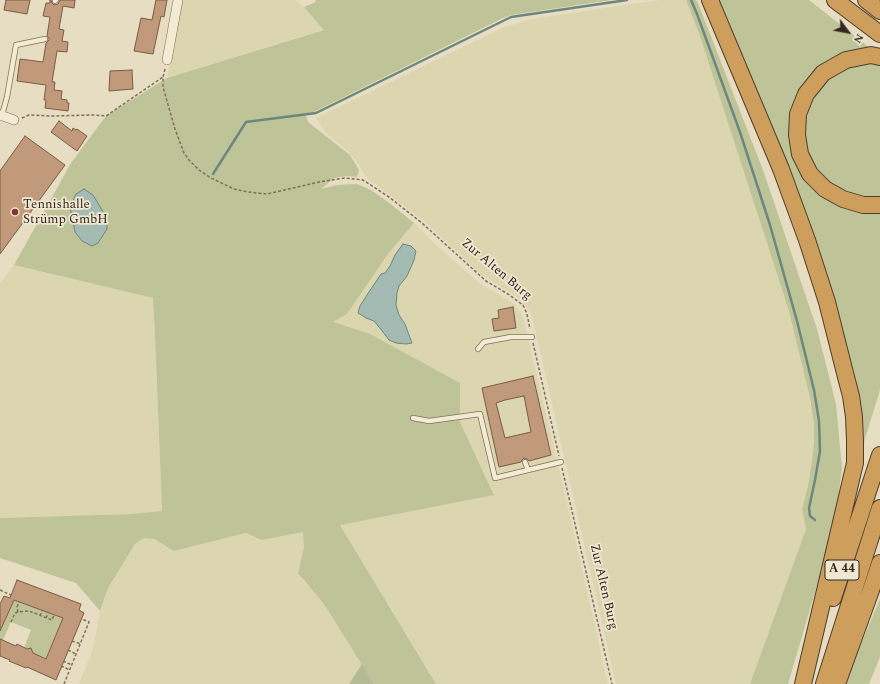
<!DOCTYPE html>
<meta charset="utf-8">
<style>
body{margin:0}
#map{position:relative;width:880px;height:684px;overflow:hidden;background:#e7ddc2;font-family:Spectral,serif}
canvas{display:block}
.north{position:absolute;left:828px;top:12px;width:40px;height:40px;-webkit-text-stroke:3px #f0e7d0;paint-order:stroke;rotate:122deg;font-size:11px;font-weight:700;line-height:16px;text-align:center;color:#31271e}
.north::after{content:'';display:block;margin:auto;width:14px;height:18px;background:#31271e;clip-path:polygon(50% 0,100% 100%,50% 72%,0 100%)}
</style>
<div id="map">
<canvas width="880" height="684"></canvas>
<div class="north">N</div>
</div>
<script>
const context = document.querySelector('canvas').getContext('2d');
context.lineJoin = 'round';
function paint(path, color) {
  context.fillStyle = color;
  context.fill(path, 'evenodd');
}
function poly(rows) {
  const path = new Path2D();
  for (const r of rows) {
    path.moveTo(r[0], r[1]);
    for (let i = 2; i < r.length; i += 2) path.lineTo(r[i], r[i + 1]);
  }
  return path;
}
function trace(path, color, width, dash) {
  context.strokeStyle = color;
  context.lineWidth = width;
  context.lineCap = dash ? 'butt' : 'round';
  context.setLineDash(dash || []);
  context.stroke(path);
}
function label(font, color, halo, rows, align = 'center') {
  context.font = font + ' Spectral,serif';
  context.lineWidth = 3.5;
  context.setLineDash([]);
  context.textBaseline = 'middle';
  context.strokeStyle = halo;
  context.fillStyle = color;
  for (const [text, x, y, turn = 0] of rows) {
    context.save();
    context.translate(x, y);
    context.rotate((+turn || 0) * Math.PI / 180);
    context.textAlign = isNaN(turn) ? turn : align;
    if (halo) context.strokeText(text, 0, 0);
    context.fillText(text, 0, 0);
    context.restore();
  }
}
const farmland = poly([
 [182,0,295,0,304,7,325,29,167,78],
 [660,0,686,0,701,39,789,311,810,398,814,425,814,442,812,461,808,486,802,509,806,529,750,684,616,684,532,316,522,300,482,275,424,221,367,178,359,165,349,152,327,134,316,118,502,28,531,19],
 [414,223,436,245,478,282,513,303,523,317,562,481,608,684,436,684,340,524,494,494,460,422,459,383,333,322,347,314,388,254],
 [14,265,153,298,156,358,162,511,131,514,0,518,0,283],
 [303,532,304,547,298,574,326,607,362,664,349,684,79,684,93,649,100,611,108,588,135,544,144,538,153,539,175,551,246,533,262,540]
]);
const green = poly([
 [315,0,612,0,511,15,503,18,316,111,306,115,308,122,350,155,359,170,357,177,347,176,334,178,321,189,337,185,357,184,371,190,392,205,414,223,388,254,347,314,333,322,370,334,460,383,460,422,494,495,340,525,436,684,374,684,326,607,304,580,298,574,304,547,303,532,262,540,246,533,174,551,154,539,144,538,135,544,108,588,100,611,76,583,0,558,0,518,131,514,162,511,156,358,153,298,14,265,71,163,106,116,167,78,324,30,304,7,316,2],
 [686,0,696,0,698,3,763,170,817,329,836,404,842,468,835,524,788,684,750,684,806,529,802,509,808,486,812,461,814,442,814,425,810,398,789,311,719,95,701,39],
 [713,0,809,0,880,56,880,390,860,455,835,325],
 [880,599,880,657,869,684,844,684],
 [14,600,63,618,46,659,33,653,33,652,31,649,24,648,31,630,11,622,3,640,0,639,0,631]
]);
const cemetery = poly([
 [362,664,374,684,349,684]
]);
const water = poly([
 [84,189,93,195,105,215,107,224,107,229,98,243,92,246,82,241,75,232,70,207,76,194,84,189],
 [403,244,411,246,416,251,414,260,407,276,399,286,397,293,396,305,399,315,405,324,412,343,406,344,396,343,389,340,383,332,374,321,366,318,358,313,360,306,367,295,381,274,385,273,390,266,395,255,403,244]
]);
const stream = poly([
 [691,0,697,14,740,132,770,225,797,321,814,390,819,421,820,451,815,480,809,508,810,516,815,520],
 [213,174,246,122,316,113,511,17,627,0]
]);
const building = poly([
 [6,0,30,0,27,14,4,10,6,0],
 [50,0,51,0,52,3,54,5,58,4,60,0,75,0,74,8,63,6,59,29,64,30,62,41,68,42,67,52,57,51,52,82,55,82,54,90,62,91,61,99,67,100,67,103,69,103,68,111,45,108,46,100,44,100,46,85,17,81,20,59,43,62,46,43,49,40,49,38,47,36,50,17,43,16,46,3,50,3,50,0],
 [156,0,167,0,164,17,161,16,153,54,134,51,141,18,152,20,156,0],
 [132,70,133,89,109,91,110,71,132,70],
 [59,121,72,131,73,128,76,130,77,129,87,136,77,151,51,132,59,121],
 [25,136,65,165,0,254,0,171,25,136],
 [513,307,516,328,494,331,492,319,499,318,498,310,513,307],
 [533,376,551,455,529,461,527,459,524,458,522,460,521,462,499,467,482,388,533,376],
 [524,396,531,432,505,438,496,403,505,400,524,396],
 [17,580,81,604,79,610,84,613,56,680,27,667,26,668,9,661,10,660,0,656,0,639,16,646,17,644,27,649,31,648,33,653,46,659,63,618,14,600,0,631,0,604,4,596,10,598,17,580]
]);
const path = poly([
 [165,69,163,77,163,87,175,129,184,153,189,160,199,170,211,178,234,189,248,192,267,194,319,182,345,178,363,180,389,197,422,223,486,281,508,294,523,305,527,314,530,329],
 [22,118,29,115,52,116,94,115,106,116,163,77],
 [533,343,559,456],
 [562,468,612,684],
 [0,590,11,595],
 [18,612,17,607,19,602],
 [40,616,42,611],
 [46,618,48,613],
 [11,622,15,613,18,612,29,611,52,620,54,615],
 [72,641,81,644],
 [68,650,76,654],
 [63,661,72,665],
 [61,666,70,670],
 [64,684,89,622,82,619]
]);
const service = poly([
 [55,1,56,0],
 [2,115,7,97,16,45,45,39],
 [478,349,484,342,511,337,532,337],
 [413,418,429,421,480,414,495,478,561,462],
 [525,462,528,470]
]);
const minor = poly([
 [167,60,178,0],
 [0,115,14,120]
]);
const motorway = poly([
 [710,0,781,169,807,240,827,302,846,377,851,396,854,417,855,441,855,463,803,684],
 [835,0,880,34],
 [866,0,880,11],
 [880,57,871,55,846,60,823,73,806,94,798,114,797,135,800,154,810,174,825,189,843,199,863,205,880,205],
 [833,598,880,455],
 [824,684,880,508],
 [837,684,870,593,880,563]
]);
const markers = [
 [15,212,4,"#863433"]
];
const shields = [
 [842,570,34]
];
const shieldNames = [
 ["A 44",842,570]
];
const poiNames = [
 ["Tennishalle",23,205],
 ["Strümp GmbH",23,220]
];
const streetNames = [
 ["Zur Alten Burg",496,270,40],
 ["Zur Alten Burg",603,587,77]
];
paint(farmland, '#dcd6b0');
paint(green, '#bec498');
paint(cemetery, '#b4b996');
paint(water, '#a4bbb4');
trace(water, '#6c8781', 1);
trace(stream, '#6c8781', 2.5);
paint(building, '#c19a7c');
trace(building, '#7b5b44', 1);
trace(service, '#7f6f5b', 6);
trace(minor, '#7f6f5b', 10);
trace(motorway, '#4d3e2f', 18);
trace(path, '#7f6f5b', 1.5, [3, 2]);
trace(service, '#f3ebd4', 4.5);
trace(minor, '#f3ebd4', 9);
trace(motorway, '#cd9e5c', 16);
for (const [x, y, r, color] of markers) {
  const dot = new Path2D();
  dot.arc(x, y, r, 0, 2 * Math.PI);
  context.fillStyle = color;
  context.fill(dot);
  trace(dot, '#f0e7d0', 1.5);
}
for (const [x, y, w] of shields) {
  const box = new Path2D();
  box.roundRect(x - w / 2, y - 10, w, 20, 3);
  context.fillStyle = '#f0e7d0';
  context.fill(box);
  trace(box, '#31271e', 1);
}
label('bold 12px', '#31271e', null, shieldNames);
label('13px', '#31271e', '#f0e7d0', poiNames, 'left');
label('13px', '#31271e', '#f0e7d0', streetNames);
</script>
